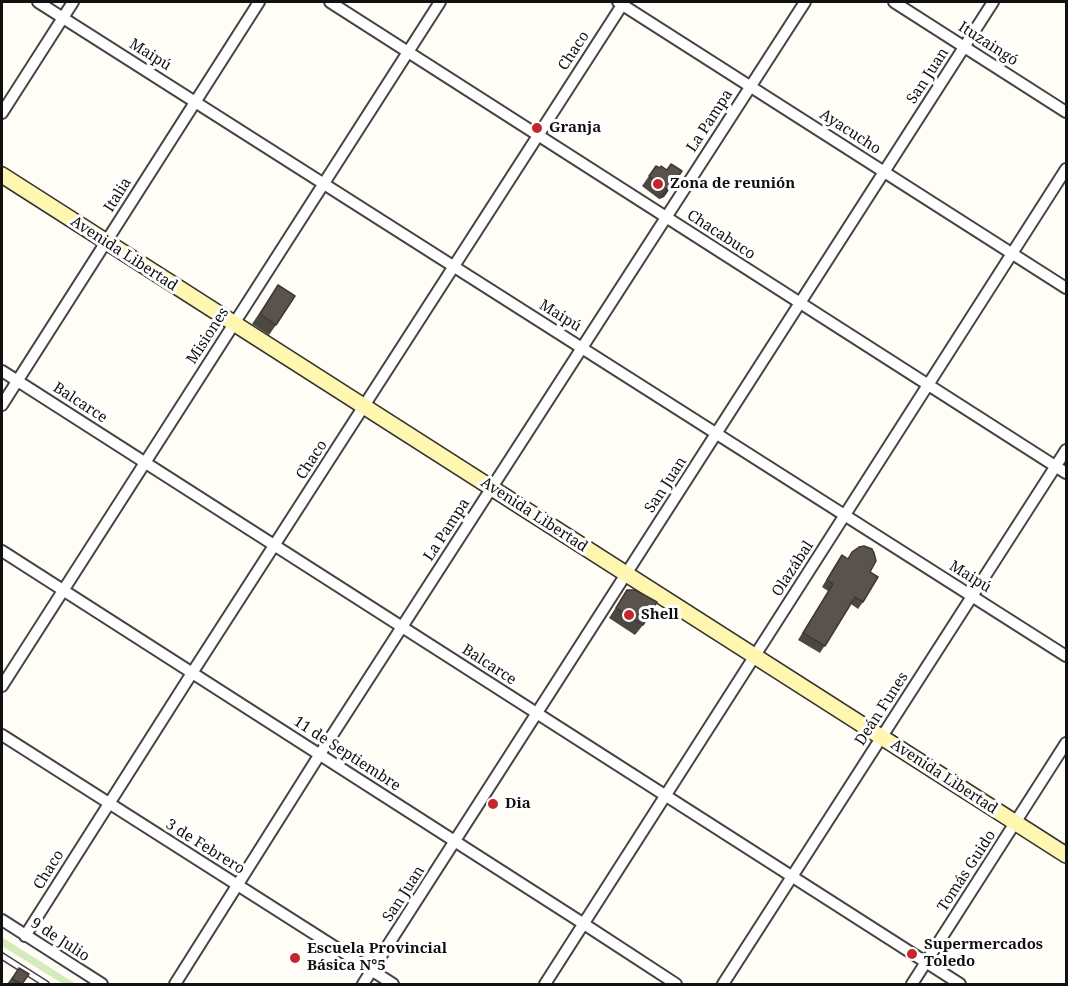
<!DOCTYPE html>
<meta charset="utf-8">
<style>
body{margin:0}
#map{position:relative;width:1068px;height:986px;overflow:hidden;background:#fffdf5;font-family:"Noto Serif",serif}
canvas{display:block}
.frame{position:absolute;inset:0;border:3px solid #111;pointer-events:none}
</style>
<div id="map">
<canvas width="1068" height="986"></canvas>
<div class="frame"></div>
</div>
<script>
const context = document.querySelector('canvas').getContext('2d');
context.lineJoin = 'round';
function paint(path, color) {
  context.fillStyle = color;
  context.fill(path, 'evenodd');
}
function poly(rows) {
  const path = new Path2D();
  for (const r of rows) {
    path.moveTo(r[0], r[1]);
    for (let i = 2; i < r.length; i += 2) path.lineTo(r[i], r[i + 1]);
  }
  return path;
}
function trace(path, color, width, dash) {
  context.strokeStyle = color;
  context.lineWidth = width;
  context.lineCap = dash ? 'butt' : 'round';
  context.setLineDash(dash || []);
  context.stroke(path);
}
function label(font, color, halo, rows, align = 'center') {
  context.font = font + ' "Noto Serif",serif';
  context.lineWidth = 6;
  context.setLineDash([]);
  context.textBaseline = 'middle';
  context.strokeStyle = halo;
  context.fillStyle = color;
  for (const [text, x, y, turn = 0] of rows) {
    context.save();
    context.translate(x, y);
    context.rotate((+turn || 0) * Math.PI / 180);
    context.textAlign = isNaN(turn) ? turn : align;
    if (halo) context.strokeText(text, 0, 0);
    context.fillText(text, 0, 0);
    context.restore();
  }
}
const green = poly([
 [2,937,76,984,63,984,2,946]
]);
const service = poly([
 [2,956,46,984]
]);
const minor = poly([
 [38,2,1066,656],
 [330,2,1066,473],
 [618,2,1066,288],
 [894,2,1066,112],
 [2,113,73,2],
 [2,371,960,984],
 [2,405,259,2],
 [2,551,584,924,676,984],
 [2,686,440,2],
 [2,735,393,984],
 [2,920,102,984],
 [25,936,192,673,624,2],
 [175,984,320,754,805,2],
 [363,984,993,2],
 [545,984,1066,169],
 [723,984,1066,450],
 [912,984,1066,743]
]);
const secondary = poly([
 [2,175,1066,855]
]);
const wall = poly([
 [656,166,659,168,661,166,666,170,682,171,664,197,659,199,642,186],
 [278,285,276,325,269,335,252,324],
 [852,552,870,572,863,602,858,609,851,604,820,653,798,640,828,591,822,587,837,562,842,555,848,559],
 [627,590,643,625,635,635,609,618],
 [19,968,22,984,7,984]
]);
const shadedWall = poly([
 [671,187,664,197,659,199,666,189]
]);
const building = poly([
 [671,164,682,171,671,187,666,189,649,176,656,166,660,168,661,166,667,170,671,164],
 [278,285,295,296,276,325,260,314,278,285],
 [864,546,872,549,874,553,876,561,870,572,878,577,863,602,855,597,825,646,803,633,833,584,827,580,842,555,848,559,852,552,859,547,864,546],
 [627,590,635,590,657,602,643,625,616,608,627,590],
 [19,968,29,974,22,984,12,979,19,968]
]);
const markers = [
 [537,128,6,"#c4262e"],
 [658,184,6,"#c4262e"],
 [629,615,6,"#c4262e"],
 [493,804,6,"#c4262e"],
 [912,954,6,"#c4262e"],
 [295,958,6,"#c4262e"]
];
const streetNames = [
 ["Ituzaingó",988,44,33],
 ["Chaco",574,51,-57],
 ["Maipú",150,55,32],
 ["San Juan",928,76,-57],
 ["La Pampa",710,121,-57],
 ["Ayacucho",850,132,33],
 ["Italia",118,195,-58],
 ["Chacabuco",721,235,33],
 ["Avenida Libertad",124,254,33],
 ["Maipú",560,316,32],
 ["Misiones",208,336,-57],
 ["Balcarce",80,403,33],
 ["Chaco",312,460,-57],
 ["San Juan",666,485,-57],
 ["Avenida Libertad",534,515,33],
 ["La Pampa",447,530,-57],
 ["Olazábal",793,569,-57],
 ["Maipú",970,577,32],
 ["Balcarce",489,665,33],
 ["Deán Funes",882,709,-57],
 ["11 de Septiembre",347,754,33],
 ["Avenida Libertad",944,777,33],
 ["3 de Febrero",205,847,32],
 ["Chaco",49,870,-58],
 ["Tomás Guido",967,871,-57],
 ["San Juan",404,894,-57],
 ["9 de Julio",60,940,33]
];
const poiNames = [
 ["Granja",549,128],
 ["Zona de reunión",670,184],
 ["Shell",641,615],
 ["Dia",505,804],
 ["Supermercados",924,945],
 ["Toledo",924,962],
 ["Escuela Provincial",307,949],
 ["Básica N°5",307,966]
];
paint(green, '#d5ebbd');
trace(service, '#444', 8);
trace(minor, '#444', 14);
trace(secondary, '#333', 18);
trace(service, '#fff', 5);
trace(minor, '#fff', 10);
trace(secondary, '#fff6b0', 15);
paint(wall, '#4d4742');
paint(shadedWall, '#3f3936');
paint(building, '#5a524d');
trace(building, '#3f3936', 1.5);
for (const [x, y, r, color] of markers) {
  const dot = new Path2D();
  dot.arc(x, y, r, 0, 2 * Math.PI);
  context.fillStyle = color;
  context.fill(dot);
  trace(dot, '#fff', 2);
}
label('15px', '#111', '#fff', streetNames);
label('bold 15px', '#111', '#fff', poiNames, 'left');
</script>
